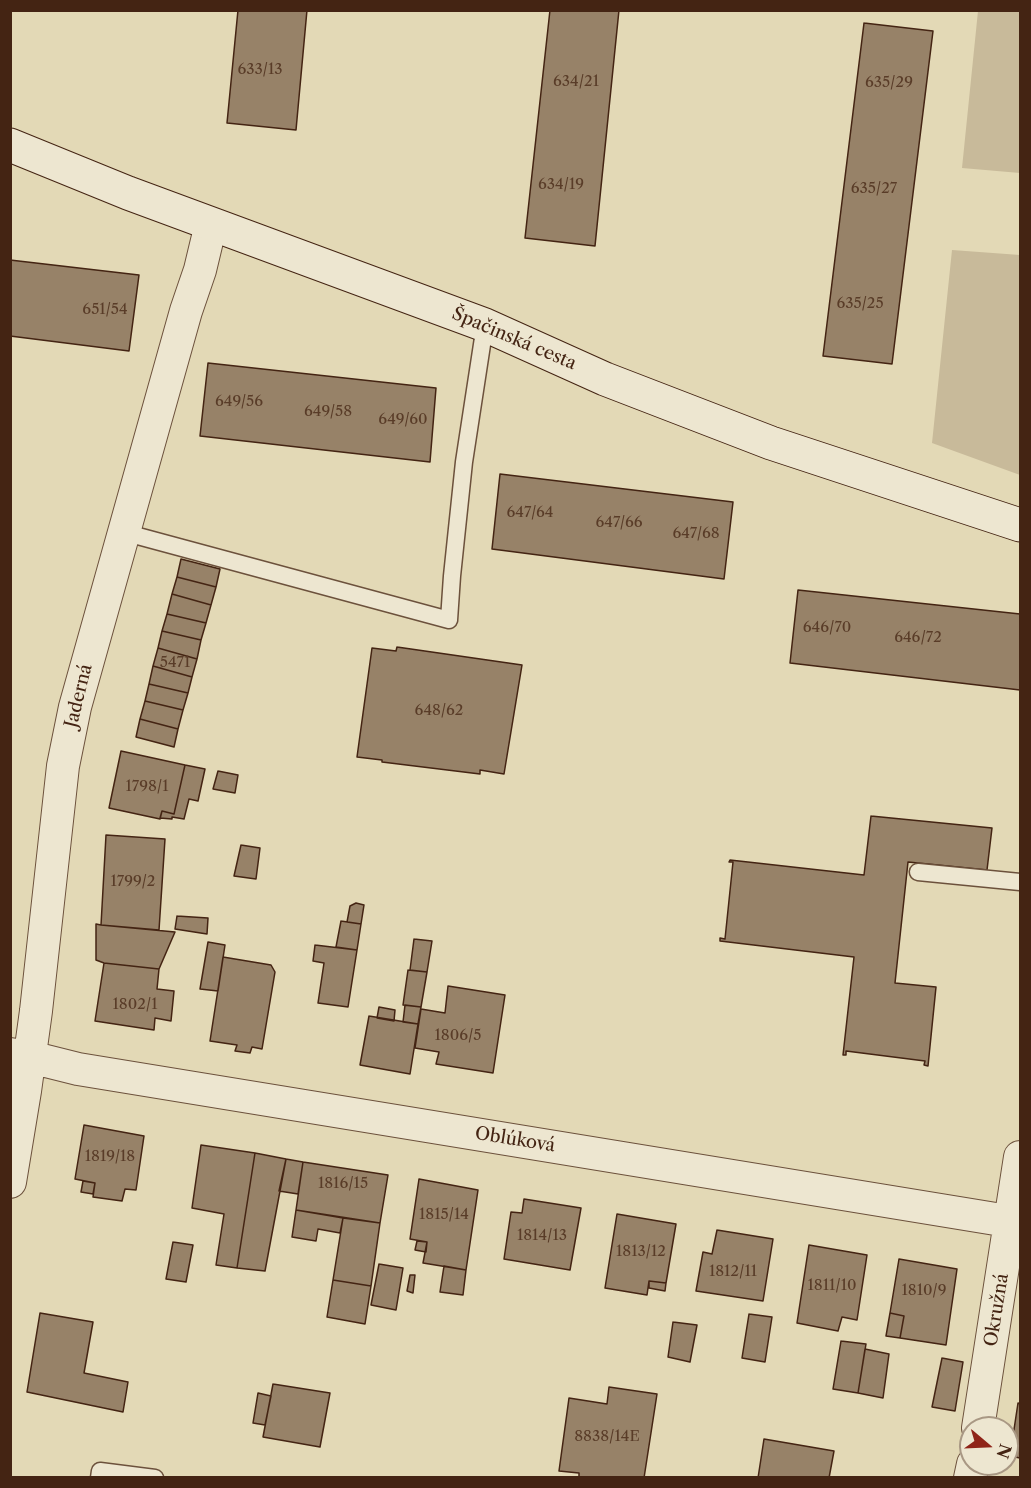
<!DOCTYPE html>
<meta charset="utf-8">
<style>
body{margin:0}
#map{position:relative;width:1031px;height:1488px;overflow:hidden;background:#e3d9b6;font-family:"Libre Caslon Text",serif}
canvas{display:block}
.frame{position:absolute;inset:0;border:12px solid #442413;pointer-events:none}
.north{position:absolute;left:959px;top:1416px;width:60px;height:60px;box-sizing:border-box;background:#ede6d0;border:2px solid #a99884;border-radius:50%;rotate:109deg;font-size:16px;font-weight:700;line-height:24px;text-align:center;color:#442413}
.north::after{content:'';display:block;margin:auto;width:21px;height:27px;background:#8f2418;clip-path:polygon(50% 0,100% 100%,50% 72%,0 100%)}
</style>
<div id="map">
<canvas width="1031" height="1488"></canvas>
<div class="frame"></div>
<div class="north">N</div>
</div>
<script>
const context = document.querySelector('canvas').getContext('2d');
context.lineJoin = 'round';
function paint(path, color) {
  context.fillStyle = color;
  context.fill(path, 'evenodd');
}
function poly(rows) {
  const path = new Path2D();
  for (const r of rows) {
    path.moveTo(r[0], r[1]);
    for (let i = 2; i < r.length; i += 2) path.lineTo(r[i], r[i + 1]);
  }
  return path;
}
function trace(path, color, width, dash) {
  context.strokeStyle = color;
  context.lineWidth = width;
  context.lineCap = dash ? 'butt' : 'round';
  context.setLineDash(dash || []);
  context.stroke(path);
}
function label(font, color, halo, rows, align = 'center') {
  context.font = font + ' "Libre Caslon Text",serif';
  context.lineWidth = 5;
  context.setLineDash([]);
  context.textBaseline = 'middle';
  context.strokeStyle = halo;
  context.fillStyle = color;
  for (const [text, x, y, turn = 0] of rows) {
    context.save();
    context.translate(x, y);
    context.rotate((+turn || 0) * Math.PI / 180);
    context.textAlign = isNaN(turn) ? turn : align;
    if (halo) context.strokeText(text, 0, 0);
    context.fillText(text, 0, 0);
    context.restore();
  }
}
const green = poly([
 [978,11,1020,11,1020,173,962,168],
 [952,250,1020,255,1020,475,932,443]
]);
const building = poly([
 [238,10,307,10,296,130,227,123,238,10],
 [550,10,619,10,595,246,525,238,550,10],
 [864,23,933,31,892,364,823,356,864,23],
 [10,260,139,275,129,351,10,336,10,260],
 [208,363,436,388,430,462,200,436,208,363],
 [500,474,733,502,724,579,492,549,500,474],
 [181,559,220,569,216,587,177,577,181,559],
 [177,577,216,587,211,605,172,594,177,577],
 [798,590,1020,614,1020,690,790,663,798,590],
 [172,594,211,605,206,623,167,614,172,594],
 [167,614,206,623,201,640,162,631,167,614],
 [162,631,201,640,197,659,158,648,162,631],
 [397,647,522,665,504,774,480,770,480,774,382,762,382,760,357,757,372,648,396,651,397,647],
 [158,648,197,659,192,677,153,666,158,648],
 [153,666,192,677,188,693,149,684,153,666],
 [149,684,188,693,183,710,145,701,149,684],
 [145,701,183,710,178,729,140,719,145,701],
 [140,719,178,729,174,747,136,737,140,719],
 [121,751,185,765,174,814,162,811,160,819,109,808,121,751],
 [185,765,205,769,198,801,189,799,184,819,172,817,172,819,160,818,162,811,174,814,185,765],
 [218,771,238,775,235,793,213,789,218,771],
 [871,816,992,828,987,870,908,862,895,983,936,987,928,1066,924,1065,925,1061,846,1051,846,1055,843,1055,854,957,720,941,720,938,725,939,733,862,729,862,730,860,864,875,871,816],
 [106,835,165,839,159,930,101,925,106,835],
 [241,845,260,848,256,879,234,876,241,845],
 [356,903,364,905,361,924,347,922,350,906,356,903],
 [177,916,208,918,207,934,175,929,177,916],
 [341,921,361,924,357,950,336,947,341,921],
 [96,924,101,925,175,932,159,969,104,963,96,960,96,924],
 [414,939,432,941,427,972,410,970,414,939],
 [208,942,225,945,218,991,200,989,208,942],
 [315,945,357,950,348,1007,318,1003,324,963,313,961,315,945],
 [223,957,271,965,275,972,262,1049,252,1047,250,1053,235,1051,237,1045,210,1041,223,957],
 [104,963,159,969,157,989,174,991,171,1021,155,1018,154,1030,95,1021,104,963],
 [408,970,427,972,421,1007,403,1005,408,970],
 [448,986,505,995,493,1073,436,1064,439,1052,415,1048,421,1009,445,1013,448,986],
 [405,1005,421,1007,418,1024,403,1022,405,1005],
 [379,1007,395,1010,394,1021,377,1018,379,1007],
 [369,1016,418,1024,410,1074,360,1065,369,1016],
 [84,1125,144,1136,136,1190,125,1189,122,1201,93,1197,95,1183,75,1179,84,1125],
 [201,1145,255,1153,237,1268,216,1265,224,1214,192,1208,201,1145],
 [255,1153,286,1159,265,1271,237,1268,255,1153],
 [286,1159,303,1162,298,1194,279,1191,286,1159],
 [303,1162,388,1175,380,1223,296,1210,303,1162],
 [419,1179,478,1190,466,1270,423,1263,427,1242,410,1239,419,1179],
 [83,1181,95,1183,93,1194,81,1192,83,1181],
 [524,1199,581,1208,570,1270,504,1259,511,1212,522,1213,524,1199],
 [296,1210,343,1218,340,1233,318,1229,316,1241,292,1237,296,1210],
 [617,1214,676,1224,666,1283,649,1281,647,1295,605,1288,617,1214],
 [343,1218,380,1223,371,1286,333,1280,343,1218],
 [717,1230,773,1239,763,1301,696,1291,703,1252,712,1254,717,1230],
 [417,1241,427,1242,426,1252,415,1250,417,1241],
 [173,1242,193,1245,186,1282,166,1279,173,1242],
 [809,1245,867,1255,857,1320,842,1317,838,1331,797,1323,809,1245],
 [899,1259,957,1269,946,1345,900,1338,904,1316,890,1313,899,1259],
 [379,1264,403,1268,396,1310,371,1305,379,1264],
 [444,1266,466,1270,463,1295,440,1292,444,1266],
 [410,1275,415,1275,413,1293,407,1291,410,1275],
 [333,1280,371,1286,365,1324,327,1317,333,1280],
 [649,1281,666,1283,665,1291,649,1288,649,1281],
 [40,1313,93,1322,84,1373,128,1382,123,1412,27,1392,40,1313],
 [890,1313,904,1316,900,1338,886,1336,890,1313],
 [749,1314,772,1317,765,1362,742,1358,749,1314],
 [673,1322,697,1325,690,1362,668,1357,673,1322],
 [841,1341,866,1344,858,1393,833,1389,841,1341],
 [865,1349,889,1354,883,1398,858,1393,865,1349],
 [942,1358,963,1362,955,1411,932,1407,942,1358],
 [273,1384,330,1393,320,1447,263,1437,273,1384],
 [609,1387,657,1394,644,1478,579,1478,579,1473,559,1471,569,1398,607,1404,609,1387],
 [258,1393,271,1396,265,1425,253,1423,258,1393],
 [1018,1403,1020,1404,1020,1458,1010,1456,1018,1403],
 [764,1439,834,1451,829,1478,758,1478,764,1439]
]);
const lane = poly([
 [123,532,449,620,452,576,464,462,485,325],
 [918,872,1020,882],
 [99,1478,100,1471,155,1478]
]);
const street = poly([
 [10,1054,30,1057,78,1069,1020,1223],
 [10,1182,25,1091,36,1011,63,766,75,707,186,311,200,270,211,224],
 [978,1428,1020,1157],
 [970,1478,973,1464]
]);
const secondary = poly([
 [10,145,128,193,485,325,605,379,771,443,1020,525]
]);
const numberNames = [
 ["633/13",260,70],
 ["634/21",576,82],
 ["635/29",889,83],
 ["634/19",561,185],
 ["635/27",874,189],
 ["635/25",860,304],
 ["651/54",105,310],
 ["649/56",239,402],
 ["649/58",328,412],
 ["649/60",403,420],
 ["647/64",530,513],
 ["647/66",619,523],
 ["647/68",696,534],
 ["646/70",827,628],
 ["646/72",918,638],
 ["5471",175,663],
 ["648/62",439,711],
 ["1798/1",147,787],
 ["1799/2",133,882],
 ["1802/1",135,1005],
 ["1806/5",458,1036],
 ["1819/18",110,1157],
 ["1816/15",343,1184],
 ["1815/14",444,1215],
 ["1814/13",542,1236],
 ["1813/12",641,1252],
 ["1812/11",733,1272],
 ["1811/10",832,1286],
 ["1810/9",924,1291],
 ["8838/14E",607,1437]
];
const streetNames = [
 ["Špačinská cesta",514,339,23],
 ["Jaderná",79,696,-76],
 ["Oblúková",515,1140,9],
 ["Okružná",997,1310,-81]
];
paint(green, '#c8ba9a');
paint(building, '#978268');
trace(building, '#442413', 1.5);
trace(lane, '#6c513c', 19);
trace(street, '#6c513c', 34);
trace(secondary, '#442413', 35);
trace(lane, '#ede6d0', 16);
trace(street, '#ede6d0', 32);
trace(secondary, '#ede6d0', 33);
label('15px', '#593c28', null, numberNames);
label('18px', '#442413', '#ede6d0', streetNames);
</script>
